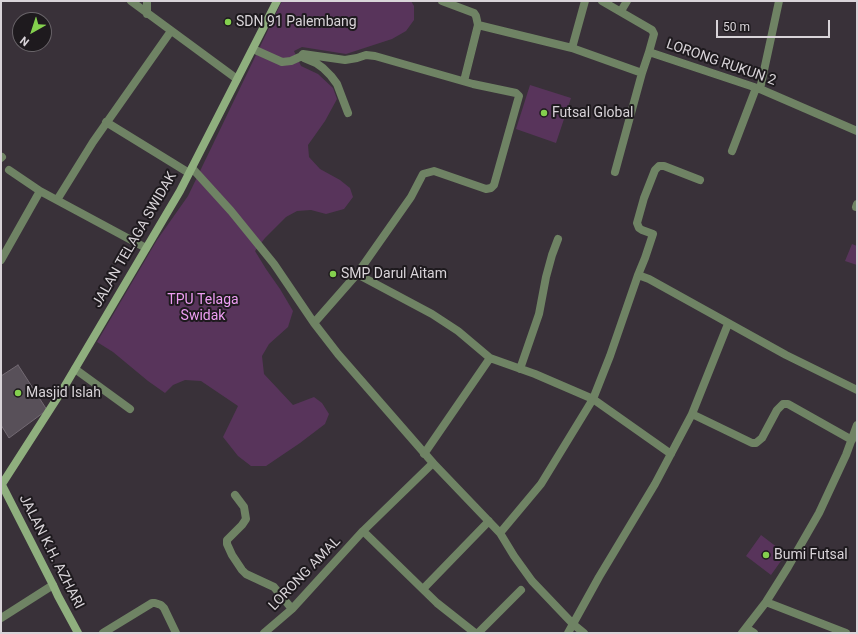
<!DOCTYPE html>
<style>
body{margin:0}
#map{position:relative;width:858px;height:634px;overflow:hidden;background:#393139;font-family:Roboto,sans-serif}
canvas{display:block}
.frame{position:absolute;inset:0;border:2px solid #d9d4d9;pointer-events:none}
.north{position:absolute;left:12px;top:12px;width:40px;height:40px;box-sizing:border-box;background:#1e1a1e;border:1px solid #696469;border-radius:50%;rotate:219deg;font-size:11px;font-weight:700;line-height:16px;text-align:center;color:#d9d4d9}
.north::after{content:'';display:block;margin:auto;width:14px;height:18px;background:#84d04e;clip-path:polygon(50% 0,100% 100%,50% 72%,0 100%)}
.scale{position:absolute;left:716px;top:20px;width:114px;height:18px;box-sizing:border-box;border:2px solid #d9d4d9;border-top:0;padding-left:5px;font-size:12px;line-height:14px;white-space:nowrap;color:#d9d4d9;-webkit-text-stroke:3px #1e1a1e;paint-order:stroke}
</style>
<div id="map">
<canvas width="858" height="634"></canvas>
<div class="frame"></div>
<div class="north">N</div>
<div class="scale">50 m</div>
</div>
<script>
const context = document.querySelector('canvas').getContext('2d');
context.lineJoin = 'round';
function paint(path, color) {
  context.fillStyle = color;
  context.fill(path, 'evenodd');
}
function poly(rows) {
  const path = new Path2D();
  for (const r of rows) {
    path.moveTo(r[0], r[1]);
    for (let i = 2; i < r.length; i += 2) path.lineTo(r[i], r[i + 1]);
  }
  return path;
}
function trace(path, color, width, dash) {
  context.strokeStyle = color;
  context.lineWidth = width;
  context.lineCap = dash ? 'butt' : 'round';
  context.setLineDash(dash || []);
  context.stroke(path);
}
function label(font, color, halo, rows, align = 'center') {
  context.font = font + ' Roboto,sans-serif';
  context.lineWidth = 4;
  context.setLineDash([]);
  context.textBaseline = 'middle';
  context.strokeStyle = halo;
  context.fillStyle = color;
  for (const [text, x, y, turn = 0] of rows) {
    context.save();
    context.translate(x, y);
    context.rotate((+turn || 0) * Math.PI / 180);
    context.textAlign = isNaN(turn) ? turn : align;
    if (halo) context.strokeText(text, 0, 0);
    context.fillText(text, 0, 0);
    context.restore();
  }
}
const green = poly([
 [282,1,411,1,414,6,414,20,406,31,392,39,346,54,302,47,294,51,301,66,318,74,333,88,337,99,325,121,308,145,309,157,320,169,340,180,350,188,353,197,344,209,326,214,311,210,297,211,286,217,265,238,255,251,266,269,280,289,293,311,288,327,269,344,262,356,264,374,293,405,314,397,322,403,329,414,325,424,300,443,266,466,251,466,238,456,223,437,238,406,201,381,185,380,173,385,165,393,148,381,113,352,97,342,157,240,188,196],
 [530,85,571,98,556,143,516,129],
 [852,244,857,246,857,265,845,261],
 [761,535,786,554,771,575,746,556]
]);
const building = poly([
 [18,365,47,410,9,438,1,425,1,376,18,365]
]);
const street = poly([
 [131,1,237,79],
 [442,1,474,13,476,16,478,25,572,48,642,73],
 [602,1,652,30,654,34,649,52,760,89,857,131],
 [621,11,627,1],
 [147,14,147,1],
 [572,48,585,1],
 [253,49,282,62,291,61,302,56],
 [464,81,478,25],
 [760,89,779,1],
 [106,122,189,173],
 [732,151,756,88],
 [1,158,2,157],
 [192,168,231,211,274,264,314,323,338,354,433,463,363,531,437,603,475,633],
 [9,170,40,191,146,248],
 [615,172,642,73,649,52],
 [57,200,93,142,171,31],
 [856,207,857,204],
 [1,260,40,191],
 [357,274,432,314,458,331,490,358,424,454],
 [638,275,645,258,653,234,642,230,639,228,637,223,644,198,655,170,659,166,664,166,700,180],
 [314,323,357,274,411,197,423,174,434,171,486,189,491,188,494,185,519,96,516,93,473,84,375,56,366,55,357,58,345,60,303,54,302,55,304,58,316,63,323,68,331,76,337,84,348,113],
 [490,358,535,374,593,399,671,454],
 [75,369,130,409],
 [520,369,539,314,546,277,552,255,558,239],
 [692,414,728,324],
 [433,463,500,533,541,484,593,399,610,356,638,275,649,279,786,355,857,390],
 [235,495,244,507,246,519,242,525,227,540,227,544,232,555,242,570,246,574,274,587,292,609],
 [500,533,514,556,532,581,573,624,584,633],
 [423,589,489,521],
 [766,602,846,633],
 [1,618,53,585],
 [746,628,754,633],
 [103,633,152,603,155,603,161,605,164,608,176,633],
 [264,633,292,609,363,531],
 [478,633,521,590],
 [568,633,599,577,655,484,692,414,752,443,756,443,762,438,777,410,783,404,788,404,852,440],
 [742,633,766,602,788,567,819,513,846,455,857,425]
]);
const secondary = poly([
 [1,483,53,585,58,596,78,633],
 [2,484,63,389,180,191,277,1]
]);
const markers = [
 [228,22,4,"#84d04e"],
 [544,113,4,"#84d04e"],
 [333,274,4,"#84d04e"],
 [18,393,4,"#84d04e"],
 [766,555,4,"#84d04e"]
];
const poiNames = [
 ["SDN 91 Palembang",236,22],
 ["Futsal Global",552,113],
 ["SMP Darul Aitam",341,274],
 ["Masjid Islah",26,393],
 ["Bumi Futsal",774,555]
];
const streetNames = [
 ["LORONG RUKUN 2",721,63,19],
 ["JALAN TELAGA SWIDAK",135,240,-60],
 ["JALAN K.H. AZHARI",51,552,63],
 ["LORONG AMAL",305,574,-46]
];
const parkNames = [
 ["TPU Telaga",203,300],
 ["Swidak",203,316]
];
paint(green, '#58345b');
paint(building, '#585059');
trace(building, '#736a73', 1);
trace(street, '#6f8364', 8);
trace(secondary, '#8faf7e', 8);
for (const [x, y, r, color] of markers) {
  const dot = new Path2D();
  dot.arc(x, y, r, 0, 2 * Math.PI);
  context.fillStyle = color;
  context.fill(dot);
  trace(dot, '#1e1a1e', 1.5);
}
label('14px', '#d9d4d9', '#1e1a1e', poiNames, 'left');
label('14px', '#d9d4d9', '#1e1a1e', streetNames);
label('14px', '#ee9ef3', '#1e1a1e', parkNames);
</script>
